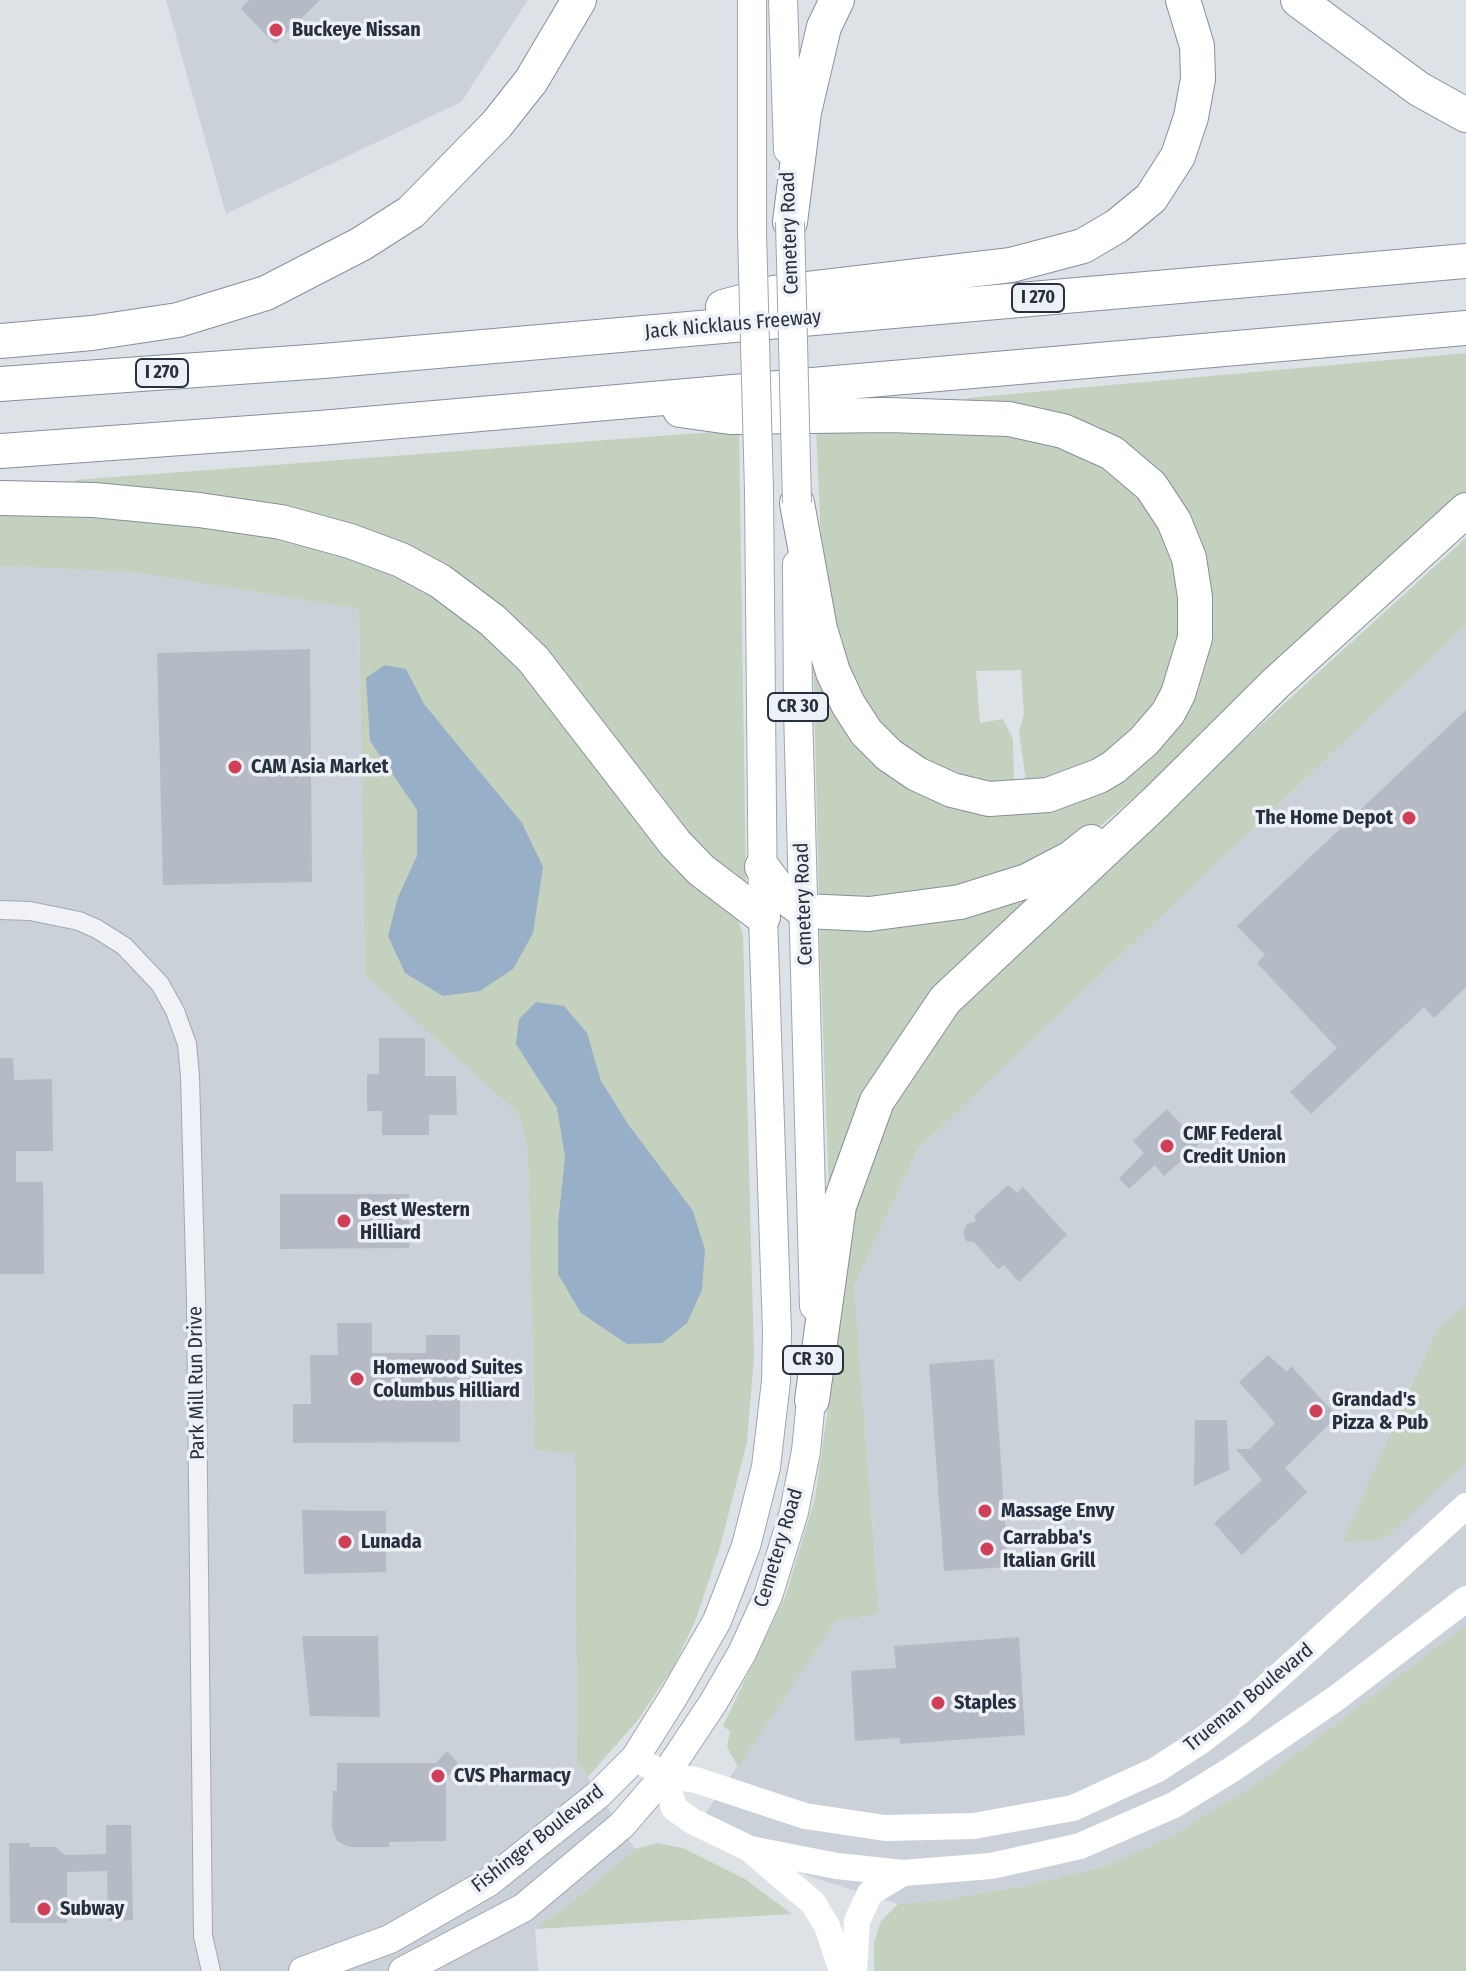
<!DOCTYPE html>
<style>
body{margin:0}
canvas{display:block;background:#dde2e7}
</style>
<canvas width="1466" height="1971"></canvas>
<script>
const context = document.querySelector('canvas').getContext('2d');
context.lineJoin = 'round';
function paint(path, color) {
  context.fillStyle = color;
  context.fill(path, 'evenodd');
}
function poly(rows) {
  const path = new Path2D();
  for (const r of rows) {
    path.moveTo(r[0], r[1]);
    for (let i = 2; i < r.length; i += 2) path.lineTo(r[i], r[i + 1]);
  }
  return path;
}
function trace(path, color, width, dash) {
  context.strokeStyle = color;
  context.lineWidth = width;
  context.lineCap = dash ? 'butt' : 'round';
  context.setLineDash(dash || []);
  context.stroke(path);
}
function label(font, color, halo, rows, align = 'center') {
  context.font = font + ' "Fira Sans Condensed",sans-serif';
  context.lineWidth = 7;
  context.setLineDash([]);
  context.textBaseline = 'middle';
  context.strokeStyle = halo;
  context.fillStyle = color;
  for (const [text, x, y, turn = 0] of rows) {
    context.save();
    context.translate(x, y);
    context.rotate((+turn || 0) * Math.PI / 180);
    context.textAlign = isNaN(turn) ? turn : align;
    if (halo) context.strokeText(text, 0, 0);
    context.fillText(text, 0, 0);
    context.restore();
  }
}
const built = poly([
 [166,0,528,0,461,102,226,214],
 [0,566,135,572,359,609,365,974,519,1114,528,1153,535,1450,575,1453,577,1761,635,1849,570,1904,535,1929,538,1971,0,1971],
 [1466,625,1466,1625,1263,1779,1170,1837,1103,1867,1018,1887,939,1901,898,1904,808,1876,705,1814,836,1621,879,1612,854,1285,918,1149]
]);
const green = poly([
 [1466,353,1466,501,1173,764,1079,844,1024,874,915,902,819,897,813,656,899,775,1064,800,1201,659,1166,489,968,407,967,398],
 [816,426,1025,434,1105,460,1169,531,1183,585,1181,648,1169,684,1119,750,1038,784,1026,781,1019,732,1024,714,1021,670,976,671,980,723,1003,719,1013,739,1014,783,1000,788,954,778,884,733,855,688,837,639,821,541],
 [739,430,746,884,711,863,432,558,75,490,75,480],
 [0,509,287,533,419,581,521,665,674,869,736,916,743,934,754,1357,747,1442,720,1547,696,1619,673,1668,637,1721,588,1777,577,1761,575,1454,535,1450,528,1153,519,1114,365,975,359,609,135,572,0,566],
 [1466,538,1466,625,918,1149,854,1285,879,1613,836,1621,738,1767,727,1747,730,1731,723,1726,786,1595,815,1498,830,1394,842,1238,896,1090,938,1028,991,971],
 [1074,867,936,1004,829,1189,819,925],
 [1466,1305,1466,1463,1384,1539,1342,1543,1437,1330],
 [1466,1625,1466,1971,874,1971,874,1943,881,1921,898,1904,939,1901,1018,1887,1103,1867,1170,1837,1263,1779],
 [657,1843,683,1848,745,1879,792,1914,535,1929,570,1904,635,1849]
]);
const water = poly([
 [385,665,406,669,424,704,522,823,543,867,533,933,513,969,480,991,443,996,405,973,388,936,398,897,417,856,417,810,370,741,366,678],
 [536,1002,564,1006,587,1033,601,1081,628,1124,693,1211,705,1250,702,1290,687,1323,662,1343,627,1344,581,1313,558,1274,558,1223,565,1157,557,1108,516,1044,519,1019]
]);
const building = poly([
 [249,0,320,0,275,44,241,9],
 [310,649,312,882,163,885,157,653],
 [1466,710,1466,987,1434,1018,1424,1007,1311,1114,1290,1092,1337,1048,1257,963,1265,955,1237,926],
 [379,1038,425,1038,425,1076,456,1076,457,1115,429,1115,429,1135,382,1135,382,1111,367,1111,367,1074,379,1074],
 [0,1058,13,1058,14,1080,52,1079,53,1151,16,1151,16,1182,43,1182,44,1274,0,1274],
 [1167,1109,1199,1144,1193,1149,1195,1152,1185,1162,1183,1159,1164,1176,1155,1165,1129,1189,1119,1178,1144,1153,1133,1141],
 [1008,1185,1017,1193,1023,1187,1067,1235,1019,1282,1004,1265,998,1269,974,1242,966,1241,963,1232,967,1224,976,1221,974,1216],
 [280,1194,409,1194,409,1248,280,1249],
 [337,1323,372,1323,372,1353,426,1353,426,1335,460,1335,460,1442,293,1443,293,1404,311,1404,310,1355,338,1355],
 [1268,1355,1287,1372,1291,1366,1337,1416,1285,1468,1307,1492,1242,1555,1214,1523,1262,1480,1236,1449,1250,1449,1275,1423,1239,1382],
 [994,1359,1008,1567,944,1571,929,1364],
 [1195,1420,1227,1420,1229,1470,1194,1486],
 [302,1510,386,1511,386,1572,304,1574],
 [302,1636,378,1636,380,1717,310,1716],
 [1019,1637,1025,1735,900,1744,900,1738,855,1741,851,1671,896,1668,894,1646],
 [447,1751,458,1763,446,1779,446,1841,389,1842,389,1847,349,1847,337,1841,332,1828,333,1791,337,1791,337,1763,436,1763],
 [106,1825,131,1825,133,1920,108,1921,107,1871,67,1872,67,1923,10,1923,9,1843,30,1843,30,1847,55,1847,65,1855,106,1854]
]);
const street = poly([
 [0,910,30,911,79,921,97,929,124,946,160,984,175,1011,187,1044,190,1076,196,1300,203,1936,211,1971]
]);
const secondary = poly([
 [635,1758,665,1775,696,1780,805,1816,885,1828,974,1826,1073,1808,1156,1770,1201,1741,1238,1713,1466,1506],
 [665,1775,674,1808,692,1821,750,1849,837,1866,903,1873,991,1866,1036,1856,1080,1846,1174,1805,1234,1768,1335,1699,1466,1599],
 [752,1851,813,1903,827,1926,842,1971],
 [854,1971,857,1921,870,1893,903,1873]
]);
const primary = poly([
 [752,0,752,232],
 [783,0,788,150],
 [797,564,798,710,814,1306],
 [303,1971,390,1939,489,1882,599,1794,635,1758,674,1696,717,1621,746,1546,766,1467,776,1381,777,1332,763,917,759,491],
 [403,1971,523,1908,622,1825,665,1775,713,1703,742,1653,768,1596,794,1512,806,1451,813,1380]
]);
const highway = poly([
 [1298,0,1419,89,1466,115],
 [790,222,804,112,824,27,837,0],
 [723,307,774,293,1011,265,1083,246,1117,226,1151,198,1178,156,1191,117,1198,79,1197,46,1183,0],
 [0,341,92,333,178,320,266,293,361,244,411,212,497,124,531,81,579,0],
 [0,384,323,361,1466,261],
 [680,410,730,417,888,415,1009,419,1063,431,1112,453,1151,486,1174,521,1189,558,1195,597,1195,638,1178,694,1168,713,1144,741,1114,767,1099,776,1048,795,989,799,952,790,917,774,889,755,866,732,848,704,833,672,820,629,797,503],
 [0,451,320,428,1466,328],
 [0,498,94,500,199,510,281,522,350,541,401,560,440,581,492,620,533,659,675,843,701,870,763,917],
 [762,867,783,895,804,911,869,914,960,902,1027,881,1071,858,1091,842],
 [812,1400,839,1206,877,1101,945,1000,1156,802,1276,683,1466,510]
]);
const primaryBridge = poly([
 [790,222,797,503],
 [752,232,759,491]
]);
const markers = [
 [276,30,8,"#cf3f58"],
 [235,767,8,"#cf3f58"],
 [1409,818,8,"#cf3f58"],
 [1167,1146,8,"#cf3f58"],
 [344,1221,8,"#cf3f58"],
 [357,1379,8,"#cf3f58"],
 [1316,1411,8,"#cf3f58"],
 [985,1511,8,"#cf3f58"],
 [345,1542,8,"#cf3f58"],
 [987,1549,8,"#cf3f58"],
 [938,1703,8,"#cf3f58"],
 [438,1776,8,"#cf3f58"],
 [44,1909,8,"#cf3f58"]
];
const shields = [
 [1038,298,52],
 [162,373,52],
 [798,707,60],
 [813,1360,60]
];
const shieldNames = [
 ["I 270",1038,298],
 ["I 270",162,373],
 ["CR 30",798,707],
 ["CR 30",813,1360]
];
const poiNames = [
 ["Buckeye Nissan",292,30],
 ["CAM Asia Market",251,767],
 ["The Home Depot",1393,818,"right"],
 ["CMF Federal",1183,1134],
 ["Credit Union",1183,1157],
 ["Best Western",360,1210],
 ["Hilliard",360,1233],
 ["Homewood Suites",373,1368],
 ["Columbus Hilliard",373,1391],
 ["Grandad's",1332,1400],
 ["Pizza & Pub",1332,1423],
 ["Massage Envy",1001,1511],
 ["Carrabba's",1003,1538],
 ["Italian Grill",1003,1561],
 ["Lunada",361,1542],
 ["Staples",954,1703],
 ["CVS Pharmacy",454,1776],
 ["Subway",60,1909]
];
const streetNames = [
 ["Cemetery Road",790,233,-92],
 ["Jack Nicklaus Freeway",733,325,-5],
 ["Cemetery Road",804,904,-92],
 ["Park Mill Run Drive",197,1383,-91],
 ["Cemetery Road",779,1548,-73],
 ["Trueman Boulevard",1249,1698,-39],
 ["Fishinger Boulevard",538,1839,-38]
];
paint(built, '#cbd1d9');
paint(green, '#c4d1be');
paint(water, '#97b0c8');
paint(building, '#b5bbc4');
trace(street, '#a3a9b1', 20);
trace(primary, '#9da6b3', 30);
trace(highway, '#858f9e', 36);
trace(street, '#f0f2f6', 18);
trace(secondary, '#fff', 26);
trace(primary, '#fff', 28);
trace(highway, '#fff', 34);
trace(primaryBridge, '#9da6b3', 30, []);
trace(primaryBridge, '#fff', 28);
for (const [x, y, r, color] of markers) {
  const dot = new Path2D();
  dot.arc(x, y, r, 0, 2 * Math.PI);
  context.fillStyle = color;
  context.fill(dot);
  trace(dot, '#edf0f5', 3);
}
for (const [x, y, w] of shields) {
  const box = new Path2D();
  box.roundRect(x - w / 2, y - 14, w, 28, 6);
  context.fillStyle = '#edf0f5';
  context.fill(box);
  trace(box, '#27303e', 2);
}
label('bold 18px', '#27303e', null, shieldNames);
label('bold 20px', '#27303e', '#edf0f5', poiNames, 'left');
label('20px', '#27303e', '#edf0f5', streetNames);
</script>
